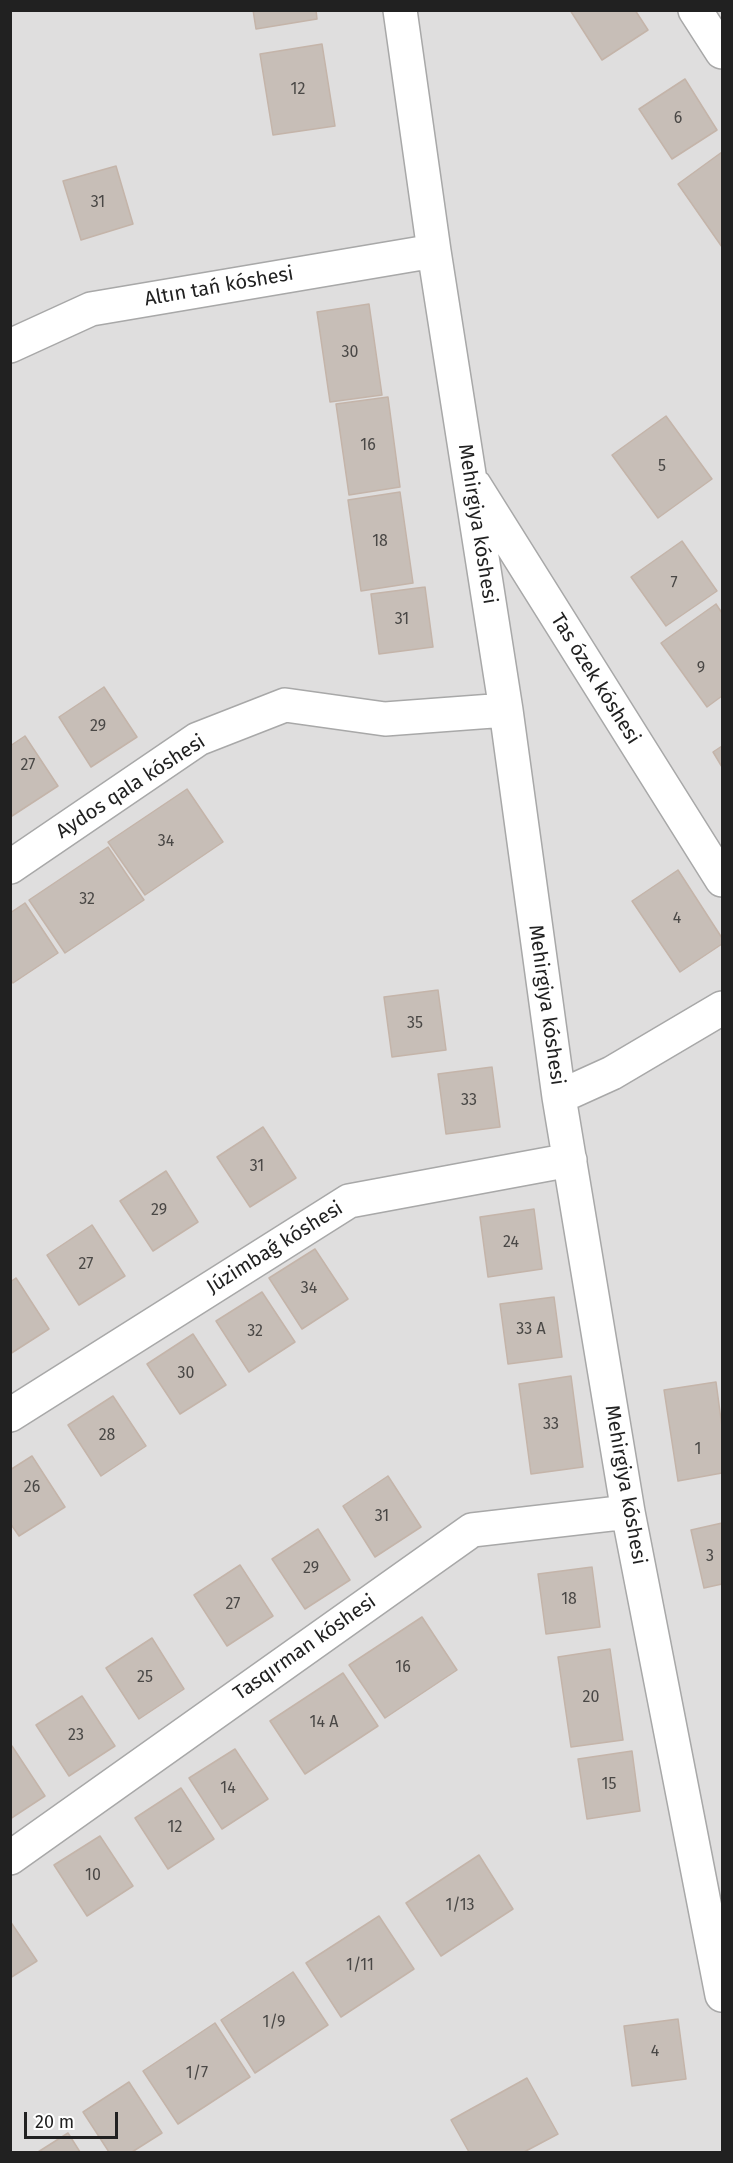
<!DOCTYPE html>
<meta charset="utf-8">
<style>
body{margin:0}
#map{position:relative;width:733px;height:2163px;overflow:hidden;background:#f2eee8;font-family:"Fira Sans",sans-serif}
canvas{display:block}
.frame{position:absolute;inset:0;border:12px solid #212121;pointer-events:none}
.scale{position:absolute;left:24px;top:2112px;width:94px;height:27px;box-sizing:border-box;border:3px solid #212121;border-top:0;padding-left:8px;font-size:18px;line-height:21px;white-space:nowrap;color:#212121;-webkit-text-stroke:4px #fff;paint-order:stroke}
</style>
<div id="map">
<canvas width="733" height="2163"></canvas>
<div class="frame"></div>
<div class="scale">20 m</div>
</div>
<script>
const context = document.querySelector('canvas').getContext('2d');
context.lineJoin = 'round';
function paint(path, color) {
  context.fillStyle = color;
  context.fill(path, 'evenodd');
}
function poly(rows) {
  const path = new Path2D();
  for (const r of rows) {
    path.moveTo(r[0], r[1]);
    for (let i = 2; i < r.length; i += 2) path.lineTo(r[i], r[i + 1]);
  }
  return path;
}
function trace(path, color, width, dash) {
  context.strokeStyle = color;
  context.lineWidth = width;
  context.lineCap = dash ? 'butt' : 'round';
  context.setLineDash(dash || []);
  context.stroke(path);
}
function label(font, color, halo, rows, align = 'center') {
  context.font = font + ' "Fira Sans",sans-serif';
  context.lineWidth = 4.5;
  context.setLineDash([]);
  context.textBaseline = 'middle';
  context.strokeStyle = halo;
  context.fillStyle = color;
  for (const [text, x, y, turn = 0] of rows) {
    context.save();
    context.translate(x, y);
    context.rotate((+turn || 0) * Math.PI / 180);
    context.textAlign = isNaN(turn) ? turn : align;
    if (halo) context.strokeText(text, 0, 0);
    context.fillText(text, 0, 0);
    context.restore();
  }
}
const residential = poly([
 [11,11,722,11,722,2152,11,2152]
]);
const building = poly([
 [253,10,316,10,317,19,256,29,253,10],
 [570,10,635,10,648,30,602,60,570,10],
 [322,44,335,126,273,135,260,54,322,44],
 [685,79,717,130,672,159,639,109,685,79],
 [722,152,722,247,678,184,722,152],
 [116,166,133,224,81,240,63,181,116,166],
 [369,304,382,395,330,402,317,312,369,304],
 [388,397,400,487,349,495,336,404,388,397],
 [666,416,712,479,658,518,612,455,666,416],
 [400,492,413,583,361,591,348,500,400,492],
 [682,541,717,591,666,626,631,577,682,541],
 [425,587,433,647,379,654,371,594,425,587],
 [716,604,722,613,722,696,707,707,661,643,716,604],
 [104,687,137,737,91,767,59,717,104,687],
 [25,736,58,786,12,816,10,813,10,746,25,736],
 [722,746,722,767,713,752,722,746],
 [187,789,223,842,145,895,108,842,187,789],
 [108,847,144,900,65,953,29,900,108,847],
 [678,870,722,938,722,944,680,972,632,901,678,870],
 [25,903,58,953,13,983,10,980,10,913,25,903],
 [438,990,446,1050,392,1057,384,997,438,990],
 [492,1067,500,1127,446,1134,438,1074,492,1067],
 [263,1127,296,1178,250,1207,217,1157,263,1127],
 [166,1171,198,1222,153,1251,120,1201,166,1171],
 [534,1209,542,1269,488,1277,480,1217,534,1209],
 [92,1225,125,1276,79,1305,47,1255,92,1225],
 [315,1249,348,1299,302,1329,269,1278,315,1249],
 [16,1278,49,1329,10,1354,10,1282,16,1278],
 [262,1292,295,1342,249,1372,216,1321,262,1292],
 [554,1297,562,1357,508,1364,500,1304,554,1297],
 [193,1334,226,1385,180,1414,147,1364,193,1334],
 [571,1376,583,1467,531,1474,519,1384,571,1376],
 [716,1382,722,1427,722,1473,678,1481,664,1390,716,1382],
 [113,1396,146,1446,101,1476,68,1425,113,1396],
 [32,1456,65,1507,19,1536,10,1523,10,1470,32,1456],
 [388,1476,421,1527,375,1557,343,1506,388,1476],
 [722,1523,722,1584,704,1588,691,1530,722,1523],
 [318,1529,350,1580,305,1609,272,1559,318,1529],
 [240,1565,273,1616,227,1646,194,1595,240,1565],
 [592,1567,600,1627,546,1634,538,1574,592,1567],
 [422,1617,457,1670,385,1718,349,1665,422,1617],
 [152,1638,184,1689,139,1719,106,1668,152,1638],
 [610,1649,623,1740,571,1747,558,1657,610,1649],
 [343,1673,378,1726,305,1774,270,1721,343,1673],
 [82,1696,115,1746,69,1776,36,1725,82,1696],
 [12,1746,45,1796,10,1819,10,1747,12,1746],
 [235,1749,268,1799,222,1829,189,1778,235,1749],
 [632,1751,640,1811,587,1819,578,1759,632,1751],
 [181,1788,214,1839,168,1869,135,1818,181,1788],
 [100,1836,133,1886,87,1916,54,1865,100,1836],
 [479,1855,513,1909,441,1956,406,1903,479,1855],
 [379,1916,414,1969,341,2017,306,1963,379,1916],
 [10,1921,37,1961,10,1978,10,1921],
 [293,1972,328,2025,255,2073,221,2020,293,1972],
 [678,2019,686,2079,632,2086,624,2026,678,2019],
 [215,2023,250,2077,178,2124,143,2071,215,2023],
 [527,2078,558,2134,524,2152,469,2152,451,2120,527,2078],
 [129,2082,162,2133,132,2152,109,2152,83,2112,129,2082],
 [68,2133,80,2152,38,2152,68,2133]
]);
const street = poly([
 [400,10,434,251,506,710,559,1097,628,1512,722,1995],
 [695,10,722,52],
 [10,346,91,309,434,251],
 [475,486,722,880],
 [10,867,198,739,285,705,385,719,506,710],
 [559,1097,612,1073,722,1008],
 [10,1415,349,1201,570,1160],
 [10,1858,472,1530,628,1512]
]);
const numberNames = [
 ["12",298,90],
 ["6",678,119],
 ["31",98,203],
 ["30",350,353],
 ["16",368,446],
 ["5",662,467],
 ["18",380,542],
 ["7",674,584],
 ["31",402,620],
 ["9",701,669],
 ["29",98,727],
 ["27",28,766],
 ["34",166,842],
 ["32",87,900],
 ["4",677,919],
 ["35",415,1024],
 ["33",469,1101],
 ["31",257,1167],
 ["29",159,1211],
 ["24",511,1243],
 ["27",86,1265],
 ["34",309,1289],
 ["33 А",531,1330],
 ["32",255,1332],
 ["30",186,1374],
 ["33",551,1425],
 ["28",107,1436],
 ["1",698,1450],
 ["26",32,1488],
 ["31",382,1517],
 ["3",710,1557],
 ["29",311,1569],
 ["18",569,1600],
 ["27",233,1605],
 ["16",403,1668],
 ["25",145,1678],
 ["20",591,1698],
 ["14 А",324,1723],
 ["23",76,1736],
 ["15",609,1785],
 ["14",228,1789],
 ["12",175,1828],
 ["10",93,1876],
 ["1/13",460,1906],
 ["1/11",360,1966],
 ["1/9",274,2023],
 ["4",655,2052],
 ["1/7",197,2074]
];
const streetNames = [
 ["Altın tań kóshesi",219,287,-10],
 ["Mehirgiya kóshesi",477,524,81],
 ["Tas ózek kóshesi",595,679,58],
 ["Aydos qala kóshesi",131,787,-33],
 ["Mehirgiya kóshesi",546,1005,82],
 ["Júzimbaǵ kóshesi",275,1248,-32],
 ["Mehirgiya kóshesi",625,1485,80],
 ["Tasqırman kóshesi",305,1648,-35]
];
paint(residential, '#dfdede');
paint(building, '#c7beb7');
trace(building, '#c4b4a9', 1.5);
trace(street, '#a8a8a8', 36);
trace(street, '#fff', 33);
label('16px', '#4a4846', null, numberNames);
label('20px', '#212121', '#fff', streetNames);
</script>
